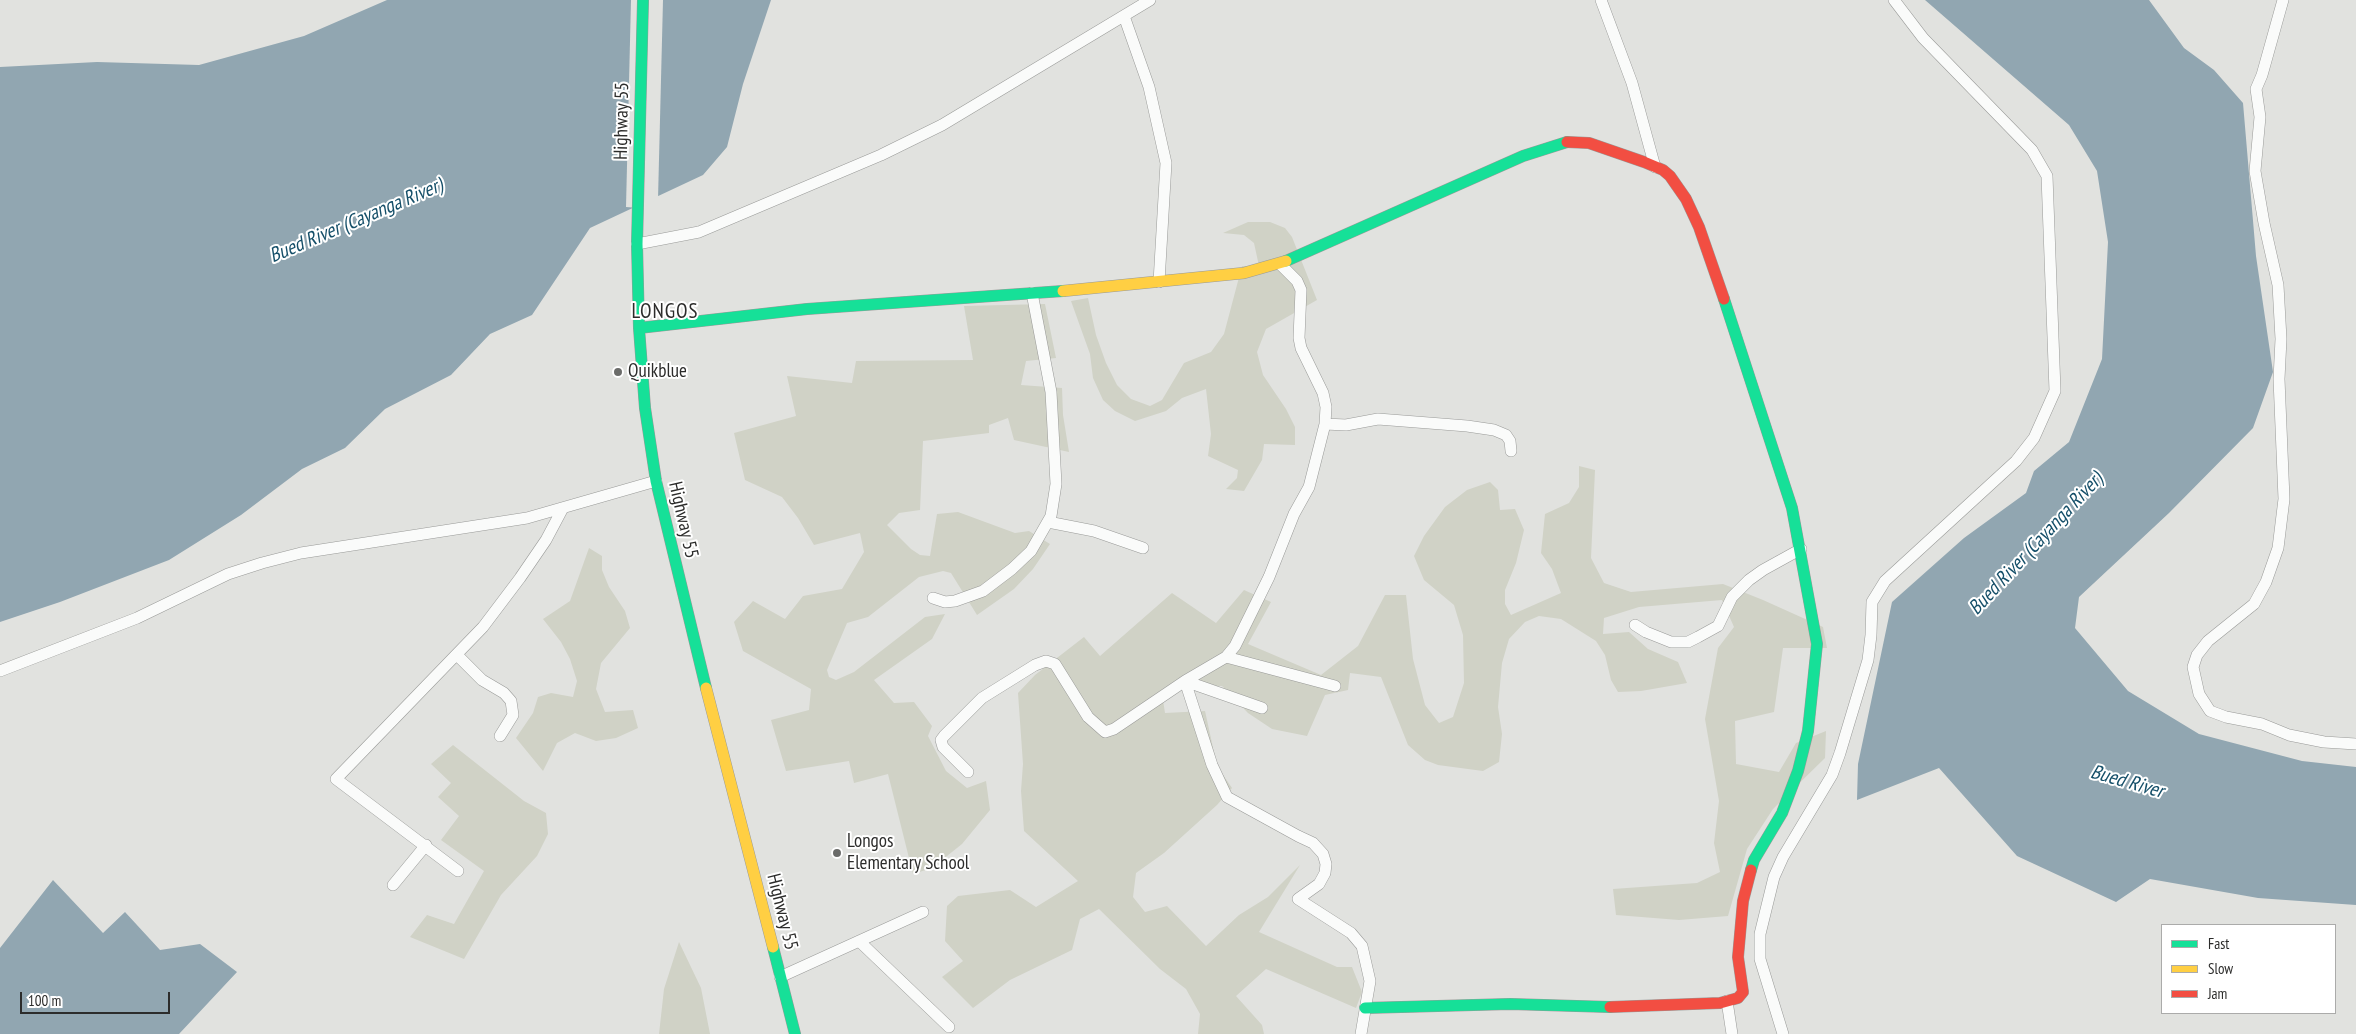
<!DOCTYPE html>
<style>
body{margin:0}
#map{position:relative;width:2356px;height:1034px;overflow:hidden;background:#e1e2df;font-family:"PT Sans Narrow",sans-serif}
canvas{display:block}
.legend{position:absolute;left:2161px;top:924px;width:175px;height:90px;box-sizing:border-box;background:#fff;border:1px solid #ababaa;margin:0;padding:6px 9px;list-style:none;font-size:15px;color:#2c2c2b}
.legend li{display:flex;align-items:center;gap:10px;height:25px}
.legend b{width:25px;border:1px solid #ababaa}
.scale{position:absolute;left:20px;top:992px;width:150px;height:22px;box-sizing:border-box;border:2px solid #2c2c2b;border-top:0;padding-left:6px;font-size:15px;line-height:18px;white-space:nowrap;color:#2c2c2b;-webkit-text-stroke:4px #fff;paint-order:stroke}
</style>
<div id="map">
<canvas width="2356" height="1034"></canvas>
<ul class="legend">
<li><b style="height:6px;background:#16e098"></b>Fast</li>
<li><b style="height:6px;background:#ffcf43"></b>Slow</li>
<li><b style="height:6px;background:#f24e42"></b>Jam</li>
</ul>
<div class="scale">100 m</div>
</div>
<script>
const context = document.querySelector('canvas').getContext('2d');
context.lineJoin = 'round';
function paint(path, color) {
  context.fillStyle = color;
  context.fill(path, 'evenodd');
}
function poly(rows) {
  const path = new Path2D();
  for (const r of rows) {
    path.moveTo(r[0], r[1]);
    for (let i = 2; i < r.length; i += 2) path.lineTo(r[i], r[i + 1]);
  }
  return path;
}
function trace(path, color, width, dash) {
  context.strokeStyle = color;
  context.lineWidth = width;
  context.lineCap = dash ? 'butt' : 'round';
  context.setLineDash(dash || []);
  context.stroke(path);
}
function label(font, color, halo, rows, align = 'center') {
  context.font = font + ' "PT Sans Narrow",sans-serif';
  context.lineWidth = 4;
  context.setLineDash([]);
  context.textBaseline = 'middle';
  context.strokeStyle = halo;
  context.fillStyle = color;
  for (const [text, x, y, turn = 0] of rows) {
    context.save();
    context.translate(x, y);
    context.rotate((+turn || 0) * Math.PI / 180);
    context.textAlign = isNaN(turn) ? turn : align;
    if (halo) context.strokeText(text, 0, 0);
    context.fillText(text, 0, 0);
    context.restore();
  }
}
const green = poly([
 [1248,222,1270,222,1285,228,1292,237,1317,300,1266,329,1257,352,1263,375,1286,409,1295,427,1295,445,1264,444,1262,460,1244,491,1226,489,1237,478,1238,470,1208,456,1211,434,1206,389,1182,398,1166,411,1135,421,1115,411,1103,400,1093,378,1090,354,1071,301,1088,298,1096,335,1106,363,1117,385,1131,399,1150,406,1162,400,1184,363,1211,352,1224,334,1242,266,1259,266,1254,243,1244,235,1223,233],
 [1045,304,1056,358,1026,361,1021,385,1062,388,1063,415,1069,452,1014,440,1008,418,989,425,989,433,923,441,920,510,899,513,887,525,911,549,920,555,930,556,937,514,958,512,1015,533,1029,531,1050,544,1033,569,1014,589,977,615,951,573,943,571,919,577,868,617,847,623,827,670,829,677,836,680,854,672,925,617,945,614,932,639,874,680,894,703,914,702,932,726,928,736,946,771,967,788,986,781,990,810,962,844,932,868,913,874,888,774,854,783,849,761,786,771,771,720,809,710,811,689,743,651,734,622,753,601,785,619,803,596,842,589,864,552,860,533,814,545,798,518,782,497,745,480,734,433,796,416,787,376,852,383,856,361,973,360,964,306],
 [1579,466,1595,470,1591,558,1604,583,1631,592,1723,584,1763,600,1823,627,1827,648,1783,648,1774,712,1735,721,1736,764,1779,772,1796,743,1826,731,1825,758,1773,809,1747,849,1728,916,1679,920,1616,915,1613,889,1697,883,1720,872,1714,843,1719,801,1705,719,1718,648,1734,627,1722,600,1639,607,1604,618,1603,634,1629,632,1648,649,1678,662,1687,683,1641,691,1618,692,1611,680,1605,655,1596,641,1561,619,1539,616,1525,622,1509,639,1502,663,1498,707,1502,734,1499,762,1483,771,1438,765,1425,760,1408,745,1381,677,1350,673,1348,690,1325,695,1307,736,1272,729,1248,713,1222,686,1183,686,1163,700,1165,713,1205,711,1217,766,1232,788,1217,805,1164,853,1136,873,1133,897,1145,912,1167,906,1206,946,1239,915,1268,897,1300,865,1259,932,1337,967,1352,967,1362,992,1356,1008,1266,969,1236,996,1262,1025,1264,1034,1198,1034,1200,1014,1186,989,1160,969,1099,909,1080,919,1072,950,1010,980,973,1008,942,977,963,961,945,941,947,906,958,896,1010,890,1036,907,1078,881,1024,831,1021,791,1023,764,1018,693,1035,675,1084,637,1100,656,1172,593,1216,623,1244,590,1271,602,1248,644,1321,675,1358,646,1385,595,1406,595,1413,659,1425,705,1439,723,1453,717,1464,683,1463,635,1454,605,1424,580,1414,556,1424,536,1445,507,1467,490,1490,482,1498,490,1500,510,1515,509,1524,530,1516,563,1505,590,1505,604,1511,615,1561,593,1552,569,1541,553,1545,514,1569,503,1579,487],
 [589,548,602,556,602,570,609,587,625,611,630,628,601,663,596,689,605,712,633,710,638,728,616,738,596,741,575,733,557,743,543,771,516,738,533,713,538,697,551,693,573,697,577,681,570,659,561,642,543,619,570,601],
 [453,745,524,801,546,813,548,834,537,856,501,895,464,959,410,937,427,915,454,924,484,871,441,840,459,816,438,797,451,783,431,764],
 [679,942,701,988,710,1034,659,1034,664,989]
]);
const water = poly([
 [387,0,771,0,743,84,727,147,703,175,590,228,532,315,490,334,451,375,385,409,345,448,302,469,241,515,169,560,60,602,0,622,0,67,97,62,199,65,304,36],
 [1925,0,2149,0,2184,48,2214,70,2243,103,2256,256,2273,372,2253,428,2169,513,2079,597,2075,628,2128,691,2199,734,2302,761,2356,767,2356,905,2258,898,2150,879,2116,902,2017,856,1939,768,1857,800,1858,764,1892,602,1964,538,2026,493,2034,471,2069,442,2102,359,2108,242,2097,171,2069,125],
 [53,880,103,933,125,912,160,950,200,944,237,972,179,1034,0,1034,0,948]
]);
const pier = poly([
 [631,0,663,0,658,199,639,208,626,207]
]);
const street = poly([
 [1601,0,1632,83,1655,167],
 [2283,0,2262,75,2256,89,2260,117,2255,171,2264,223,2278,285,2281,339,2279,379,2284,499,2278,548,2266,582,2254,604,2208,641,2197,655,2193,667,2199,694,2210,711,2226,717,2262,724,2289,735,2324,742,2356,744],
 [1124,16,1149,87,1166,163,1159,282],
 [637,244,699,232,881,155,942,125,1150,0],
 [1325,424,1346,425,1378,419,1467,426,1494,430,1506,435,1510,441,1511,451],
 [1048,522,1094,531,1143,548],
 [933,598,945,602,955,601,983,591,1012,569,1031,551,1051,516,1056,484,1051,392,1032,293],
 [1635,625,1646,632,1671,642,1688,642,1698,637,1718,626,1732,597,1749,580,1763,570,1801,549],
 [457,655,482,680,504,693,511,701,513,715,500,736],
 [1226,657,1335,686],
 [0,671,137,618,228,574,262,563,301,553,527,518,656,481],
 [1185,681,1212,765,1227,797,1298,836,1313,843,1323,854,1326,864,1325,873,1319,884,1298,899,1351,933,1362,946,1370,981,1361,1034],
 [1185,681,1262,708],
 [968,772,943,747,941,740,944,736,982,698,1035,665,1046,661,1055,664,1088,717,1105,732,1114,729,1185,681,1226,657,1235,646,1269,577,1294,514,1309,487,1325,424,1326,407,1323,393,1301,348,1299,338,1301,290,1297,281,1280,264],
 [458,871,336,779,483,627,520,578,546,540,563,508],
 [393,885,426,845],
 [859,941,949,1027],
 [780,977,923,912],
 [1727,1001,1732,1034],
 [1783,1034,1760,959,1760,934,1774,877,1783,857,1832,775,1840,753,1868,660,1871,635,1872,602,1885,581,2016,461,2034,438,2055,391,2047,176,2032,150,1923,38,1894,0]
]);
const fast = poly([
 [643,0,637,244,639,328,645,408,656,481,706,688],
 [1286,261,1523,156,1567,142],
 [1724,299,1792,508,1817,644,1808,731,1798,771,1782,813,1754,860,1751,870],
 [639,328,807,309,1063,291],
 [773,947,795,1034],
 [1365,1008,1510,1004,1610,1007]
]);
const slow = poly([
 [1063,291,1244,273,1286,261],
 [706,688,773,947]
]);
const jam = poly([
 [1567,142,1589,143,1644,162,1663,170,1670,176,1686,199,1699,227,1724,299],
 [1610,1007,1720,1003,1738,998,1743,992,1738,957,1743,901,1751,870]
]);
const markers = [
 [618,372,5,"#6b6c6a"],
 [837,853,5,"#6b6c6a"]
];
const streetNames = [
 ["Highway 55",622,121,-89],
 ["Highway 55",683,520,77],
 ["Highway 55",782,912,76]
];
const poiNames = [
 ["Quikblue",628,372],
 ["Longos",847,842],
 ["Elementary School",847,864]
];
const waterNames = [
 ["Bued River (Cayanga River)",356,221,-23],
 ["Bued River (Cayanga River)",2036,544,-47],
 ["Bued River",2127,782,16]
];
const quarterNames = [
 ["LONGOS",665,312]
];
paint(green, '#d0d2c6');
paint(water, '#91a6b1');
paint(pier, '#e1e2df');
trace(street, '#999a98', 12);
trace(fast, '#999a98', 12);
trace(slow, '#999a98', 12);
trace(jam, '#999a98', 12);
trace(street, '#fafbfa', 11);
trace(fast, '#16e098', 11);
trace(slow, '#ffcf43', 11);
trace(jam, '#f24e42', 11);
for (const [x, y, r, color] of markers) {
  const dot = new Path2D();
  dot.arc(x, y, r, 0, 2 * Math.PI);
  context.fillStyle = color;
  context.fill(dot);
  trace(dot, '#fff', 2);
}
label('19px', '#2c2c2b', '#fff', streetNames);
label('19px', '#2c2c2b', '#fff', poiNames, 'left');
label('italic 20px', '#154f69', '#fff', waterNames);
context.letterSpacing = '1px';
label('21px', '#2c2c2b', '#fff', quarterNames);
context.letterSpacing = '0px';
</script>
